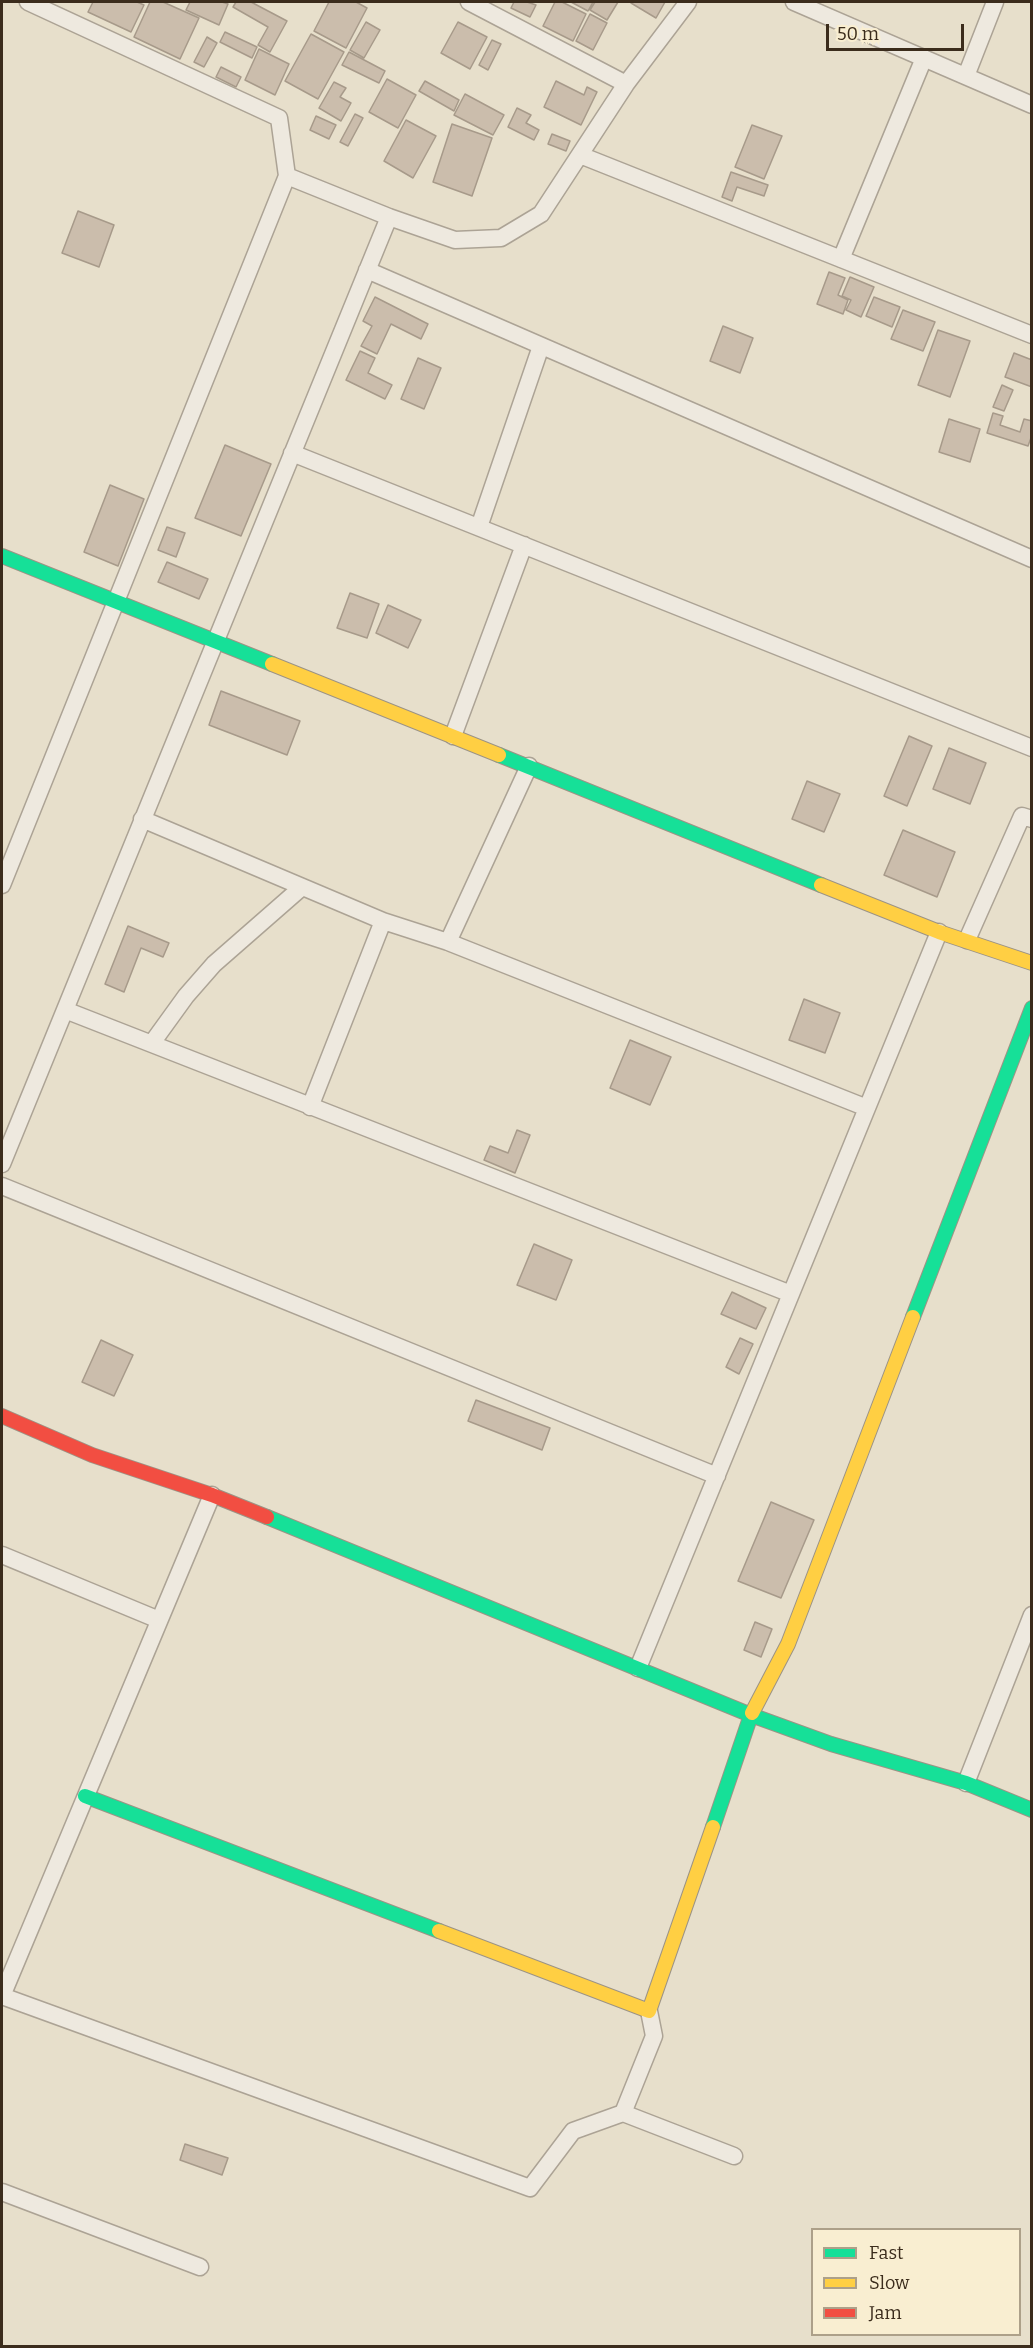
<!DOCTYPE html>
<style>
body{margin:0}
#map{position:relative;width:1033px;height:2348px;overflow:hidden;background:#e7dfcb;font-family:Bitter,serif}
canvas{display:block}
.frame{position:absolute;inset:0;border:3px solid #3b2c1c;pointer-events:none}
.legend{position:absolute;left:811px;top:2228px;width:210px;height:108px;box-sizing:border-box;background:#f9eed1;border:2px solid #ada089;margin:0;padding:8px 10px;list-style:none;font-size:18px;color:#3b2c1c}
.legend li{display:flex;align-items:center;gap:12px;height:30px}
.legend b{width:30px;border:2px solid #ada089}
.scale{position:absolute;left:826px;top:24px;width:138px;height:27px;box-sizing:border-box;border:3px solid #3b2c1c;border-top:0;padding-left:8px;font-size:18px;line-height:21px;white-space:nowrap;color:#3b2c1c;-webkit-text-stroke:4px #f9eed1;paint-order:stroke}
</style>
<div id="map">
<canvas width="1033" height="2348"></canvas>
<div class="frame"></div>
<ul class="legend">
<li><b style="height:8px;background:#16e098"></b>Fast</li>
<li><b style="height:8px;background:#ffcf43"></b>Slow</li>
<li><b style="height:8px;background:#f24e42"></b>Jam</li>
</ul>
<div class="scale">50 m</div>
</div>
<script>
const context = document.querySelector('canvas').getContext('2d');
context.lineJoin = 'round';
function paint(path, color) {
  context.fillStyle = color;
  context.fill(path, 'evenodd');
}
function poly(rows) {
  const path = new Path2D();
  for (const r of rows) {
    path.moveTo(r[0], r[1]);
    for (let i = 2; i < r.length; i += 2) path.lineTo(r[i], r[i + 1]);
  }
  return path;
}
function trace(path, color, width, dash) {
  context.strokeStyle = color;
  context.lineWidth = width;
  context.lineCap = dash ? 'butt' : 'round';
  context.setLineDash(dash || []);
  context.stroke(path);
}
const building = poly([
 [93,2,137,2,144,5,131,32,88,12,93,2],
 [150,2,163,2,199,18,180,59,134,37,150,2],
 [190,2,222,2,228,4,219,25,186,10,190,2],
 [236,2,251,2,287,21,270,52,258,45,268,27,233,7,236,2],
 [329,2,356,2,367,8,346,48,314,31,329,2],
 [514,2,527,2,536,5,530,17,511,8,514,2],
 [555,2,562,2,586,14,573,41,543,26,555,2],
 [571,2,593,2,588,11,571,2],
 [595,2,618,2,607,20,590,10,595,2],
 [632,2,665,2,656,18,631,3,632,2],
 [590,14,607,23,593,50,576,41,590,14],
 [366,22,380,30,364,58,350,50,366,22],
 [458,22,487,37,470,69,441,53,458,22],
 [225,32,257,47,252,58,220,42,225,32],
 [311,34,344,52,318,99,285,81,311,34],
 [207,37,217,43,204,67,194,62,207,37],
 [492,40,501,44,488,70,479,65,492,40],
 [259,49,289,64,275,95,245,80,259,49],
 [349,52,385,71,379,83,342,65,349,52],
 [221,67,241,77,236,87,216,77,221,67],
 [387,79,416,95,398,128,369,112,387,79],
 [425,81,459,100,454,111,419,91,425,81],
 [556,81,584,95,587,87,597,92,581,125,544,107,556,81],
 [334,82,346,88,340,97,351,103,341,121,319,108,334,82],
 [465,94,504,115,493,135,454,115,465,94],
 [517,108,531,115,526,123,539,130,534,140,508,127,517,108],
 [355,114,363,118,348,146,340,142,355,114],
 [316,116,336,125,329,139,310,130,316,116],
 [406,120,436,136,413,178,384,161,406,120],
 [452,124,492,138,472,196,433,182,452,124],
 [752,125,782,136,764,179,735,167,752,125],
 [552,134,570,141,566,151,548,144,552,134],
 [731,172,768,185,764,196,737,187,732,201,722,197,731,172],
 [78,211,114,225,99,267,62,253,78,211],
 [829,272,845,278,838,295,848,300,843,314,817,304,829,272],
 [850,277,874,287,861,317,846,310,851,300,842,296,850,277],
 [375,297,428,324,421,339,391,324,377,354,361,346,372,326,363,321,375,297],
 [874,297,900,307,892,327,866,316,874,297],
 [903,310,935,322,923,351,891,339,903,310],
 [723,326,753,338,740,373,710,361,723,326],
 [938,330,970,341,950,397,918,385,938,330],
 [360,351,375,358,368,373,392,385,385,399,346,380,360,351],
 [1014,353,1032,360,1032,387,1005,377,1014,353],
 [418,358,441,368,424,409,401,399,418,358],
 [1002,385,1013,390,1004,411,993,407,1002,385],
 [993,413,1003,416,1000,425,1020,432,1024,419,1032,421,1032,435,1028,446,987,433,993,413],
 [949,419,980,429,970,462,939,452,949,419],
 [225,445,271,464,241,536,195,518,225,445],
 [110,485,144,499,118,566,84,552,110,485],
 [167,527,185,533,176,557,158,550,167,527],
 [167,562,208,579,199,599,158,582,167,562],
 [350,593,379,604,367,638,337,628,350,593],
 [388,605,421,620,408,648,376,633,388,605],
 [221,691,300,721,287,755,209,725,221,691],
 [909,736,932,746,907,806,884,796,909,736],
 [949,748,986,763,970,804,933,789,949,748],
 [807,781,840,794,824,832,792,819,807,781],
 [903,830,955,852,937,897,884,875,903,830],
 [128,926,169,943,163,957,141,948,124,992,105,984,128,926],
 [804,999,840,1013,825,1053,789,1040,804,999],
 [630,1040,671,1057,650,1105,610,1088,630,1040],
 [517,1130,530,1135,515,1173,484,1160,490,1146,508,1153,517,1130],
 [534,1244,572,1260,556,1300,517,1285,534,1244],
 [732,1292,766,1308,756,1329,721,1314,732,1292],
 [740,1338,753,1344,739,1374,726,1367,740,1338],
 [101,1340,133,1355,114,1396,82,1382,101,1340],
 [476,1400,550,1428,542,1450,468,1421,476,1400],
 [771,1502,814,1520,781,1598,738,1581,771,1502],
 [755,1622,772,1629,761,1657,744,1650,755,1622],
 [185,2144,228,2158,222,2175,180,2160,185,2144]
]);
const street = poly([
 [28,2,279,118,287,176,389,217,455,240,501,238,541,214,626,84,688,2],
 [469,2,626,84],
 [794,2,1032,105],
 [966,76,995,2],
 [580,155,1032,335],
 [841,259,924,58],
 [367,270,1032,559],
 [292,453,1032,748],
 [479,527,541,346],
 [453,736,524,545],
 [142,819,383,921],
 [2,885,287,176],
 [967,940,1022,816,1032,819],
 [448,942,867,1108],
 [65,1010,791,1294],
 [152,1043,186,996,214,964,302,887],
 [310,1107,383,921,448,942,529,766],
 [2,1164,389,217],
 [2,1186,717,1476],
 [2,1555,159,1620],
 [638,1668,939,932],
 [966,1783,1032,1615],
 [2,1996,530,2188,573,2131,623,2113,734,2156],
 [2,1996,212,1495],
 [623,2113,654,2036,649,2011],
 [2,2192,200,2267]
]);
const fast = poly([
 [2,556,272,664],
 [499,755,821,885],
 [913,1317,1032,1008],
 [267,1517,751,1715,752,1713],
 [85,1796,439,1931],
 [713,1827,751,1715,831,1744,966,1783,1032,1810]
]);
const slow = poly([
 [272,664,499,755],
 [821,885,939,932,1032,963],
 [752,1713,788,1644,913,1317],
 [439,1931,649,2011,713,1827]
]);
const jam = poly([
 [2,1416,92,1455,212,1495,267,1517]
]);
paint(building, '#cbbdac');
trace(building, '#a79a8a', 1.5);
trace(street, '#aca395', 19);
trace(fast, '#9c9385', 16);
trace(slow, '#9c9385', 16);
trace(jam, '#9c9385', 16);
trace(street, '#eee9df', 16);
trace(fast, '#16e098', 14);
trace(slow, '#ffcf43', 14);
trace(jam, '#f24e42', 14);
</script>
